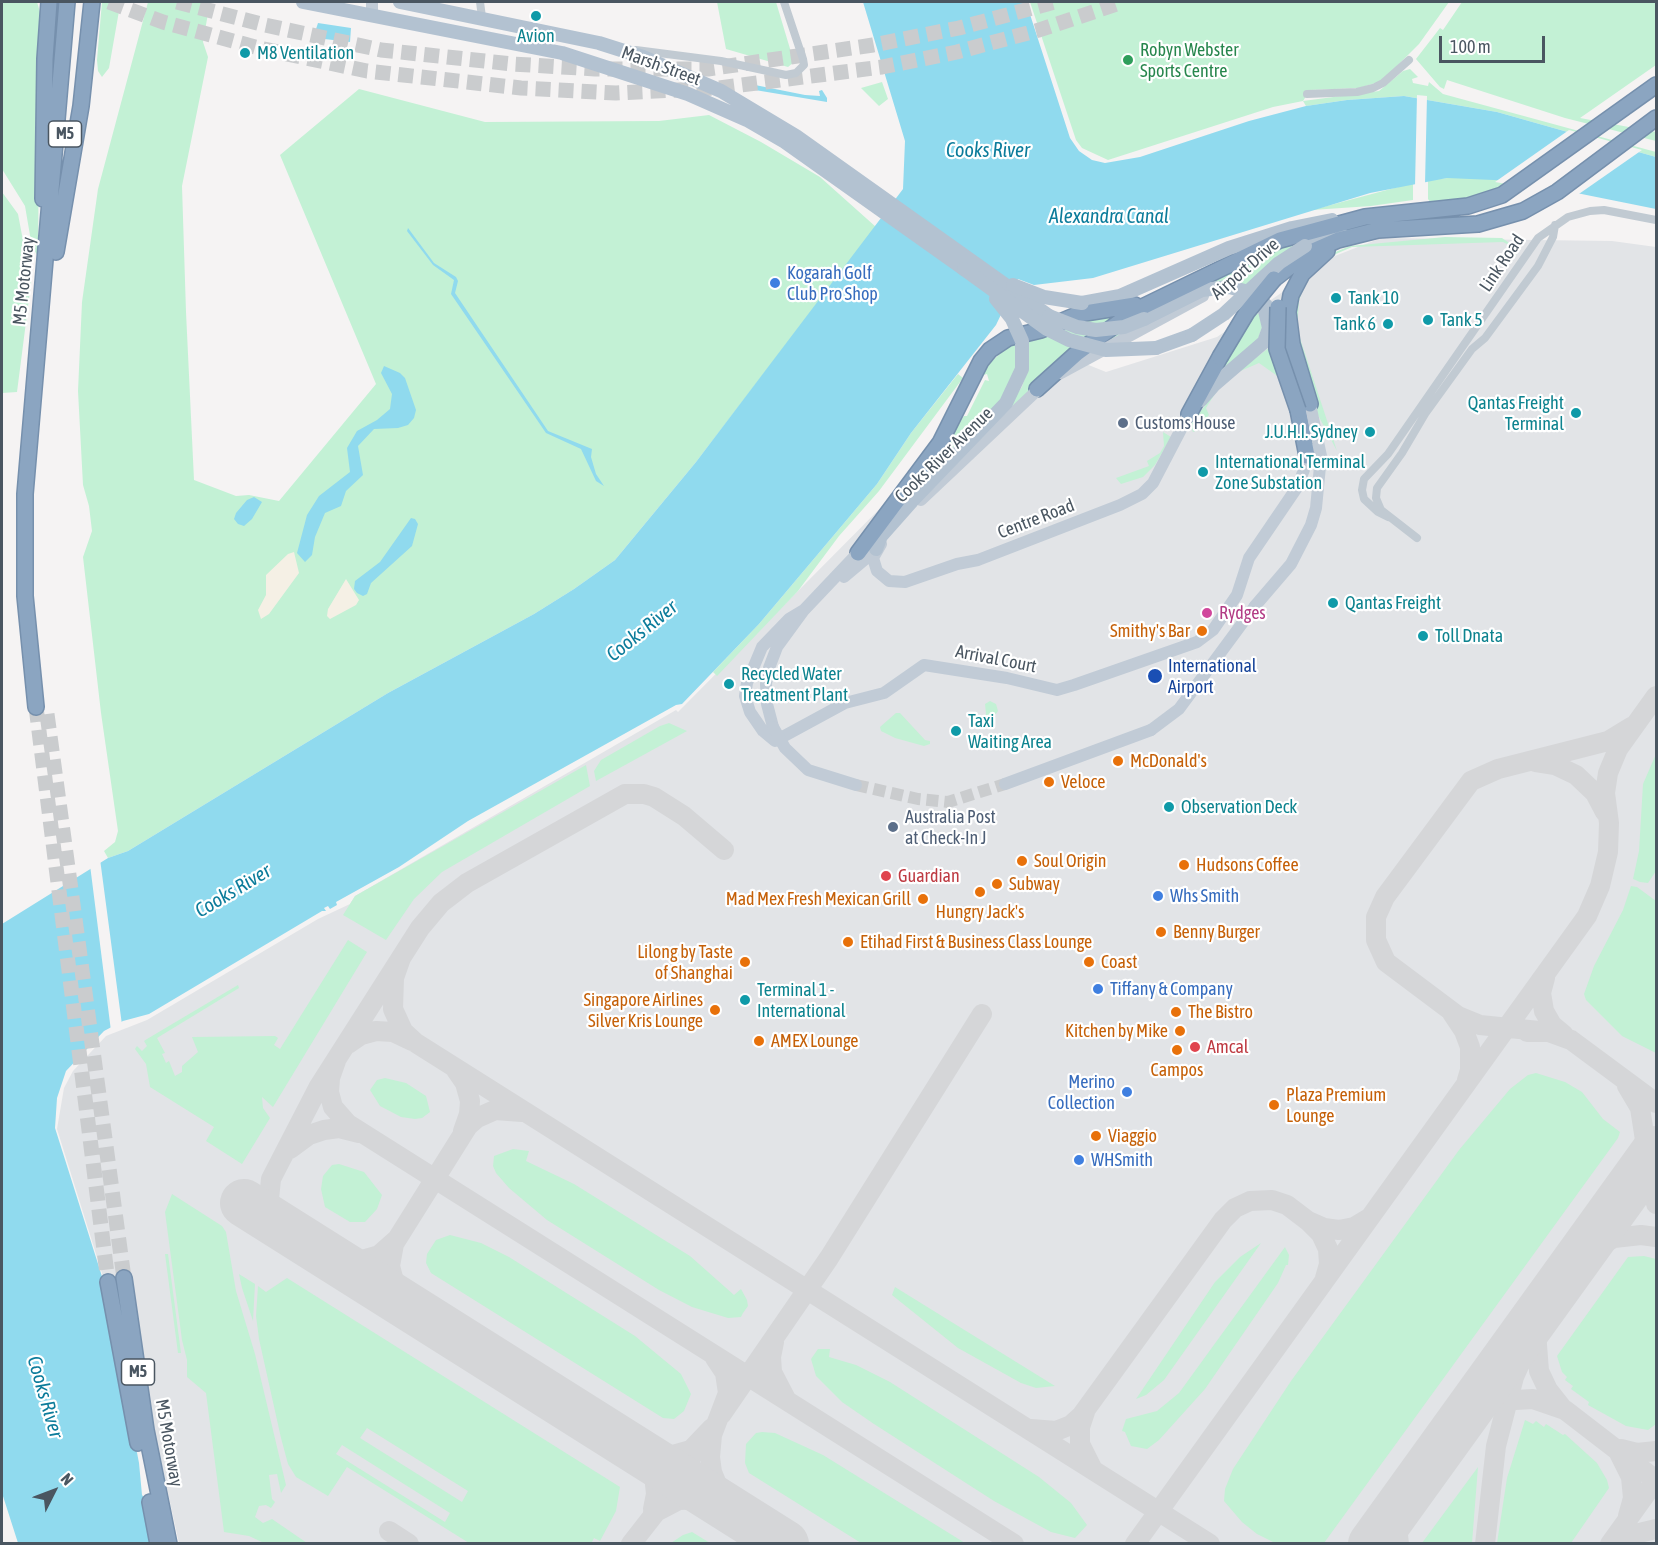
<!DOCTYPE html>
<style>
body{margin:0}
#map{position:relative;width:1658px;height:1545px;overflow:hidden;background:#f5f3f3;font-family:"Asap Condensed",sans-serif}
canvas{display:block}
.frame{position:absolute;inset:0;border:3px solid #4a5661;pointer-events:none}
.north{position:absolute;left:24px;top:1461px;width:60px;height:60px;-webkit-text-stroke:4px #fff;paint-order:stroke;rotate:48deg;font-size:16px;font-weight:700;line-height:24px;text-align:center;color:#4a5661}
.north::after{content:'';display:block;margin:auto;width:21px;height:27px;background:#4a5661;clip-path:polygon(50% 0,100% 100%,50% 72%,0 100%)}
.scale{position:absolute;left:1439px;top:36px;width:106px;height:27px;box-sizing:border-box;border:3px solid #4a5661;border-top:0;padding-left:8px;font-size:18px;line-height:21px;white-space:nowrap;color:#4a5661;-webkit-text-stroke:4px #fff;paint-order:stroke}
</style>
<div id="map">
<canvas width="1658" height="1545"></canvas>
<div class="frame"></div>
<div class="north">N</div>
<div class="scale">100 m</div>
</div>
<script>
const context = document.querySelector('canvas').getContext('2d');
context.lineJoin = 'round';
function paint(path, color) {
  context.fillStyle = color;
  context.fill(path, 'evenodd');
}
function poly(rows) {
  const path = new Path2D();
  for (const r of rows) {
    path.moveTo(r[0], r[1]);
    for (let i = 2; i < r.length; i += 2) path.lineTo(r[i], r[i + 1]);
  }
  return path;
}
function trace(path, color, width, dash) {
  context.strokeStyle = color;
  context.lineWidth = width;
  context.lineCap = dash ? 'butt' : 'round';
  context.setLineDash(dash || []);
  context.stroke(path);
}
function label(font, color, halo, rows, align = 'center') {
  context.font = font + ' "Asap Condensed",sans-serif';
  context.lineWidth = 4.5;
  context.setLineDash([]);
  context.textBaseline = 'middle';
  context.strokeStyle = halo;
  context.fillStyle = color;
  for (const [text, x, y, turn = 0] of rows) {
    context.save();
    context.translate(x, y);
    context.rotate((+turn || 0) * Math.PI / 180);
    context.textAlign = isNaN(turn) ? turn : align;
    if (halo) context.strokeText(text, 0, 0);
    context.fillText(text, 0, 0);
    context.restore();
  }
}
const airport = poly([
 [1381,238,1612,241,1656,247,1656,1543,179,1543,150,1412,136,1333,139,1323,130,1283,106,1286,57,1129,64,1088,73,1071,106,1036,147,1020,318,919,350,904,355,896,676,710,678,712,1041,346,1106,372,1217,337,1335,256]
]);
const green = poly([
 [2,2,37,2,40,12,38,256,32,247,25,206,2,169],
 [102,2,124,2,119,11,109,68,102,77,98,71,97,60],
 [148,2,210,2,203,42,208,57,182,186,186,312,194,480,236,496,249,495,279,501,376,384,280,155,359,89,485,122,659,121,709,115,761,142,820,177,876,227,696,462,615,560,574,589,534,614,388,693,128,851,108,858,104,851,115,842,118,831,101,713,83,557,92,531,89,506,83,485,78,391,82,302,98,189],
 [717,2,776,2,794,62,788,67,726,49],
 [1030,2,1449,2,1419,44,1382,81,1359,88,1310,90,1303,101,1379,91,1403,71,1410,69,1418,77,1412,79,1413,83,1428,86,1429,82,1443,94,1656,152,1656,157,1497,112,1404,96,1347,100,1306,106,1303,101,1273,107,1108,160,1082,148,1076,140],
 [1462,2,1656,2,1656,65,1580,118,1656,132,1656,141,1565,118,1447,80,1444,89,1440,87,1416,59,1440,28,1443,30],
 [882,82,888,99,879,106,861,88],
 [1447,178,1481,178,1516,181,1468,201,1433,206,1428,199,1428,180],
 [1413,183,1413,200,1371,206,1312,210],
 [2,192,18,214,31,283,17,392,2,393],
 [1304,237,1251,286,1238,283,1148,323,1092,355,1101,338,1227,270,1231,272],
 [1445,237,1502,238,1515,247,1517,253,1514,258,1511,246,1503,242,1352,247,1329,257,1305,282,1299,301,1297,329,1337,451,1318,415,1293,334,1294,307,1301,284,1328,255,1350,246],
 [1252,313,1259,314,1262,327,1258,339,1218,376,1230,348],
 [1118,314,1051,366,1054,369,1001,417,1022,387,1028,368,1026,340,1084,318],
 [1016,343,1015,373,1002,399,943,457,939,454,964,416,967,416,985,380,989,381,987,374,983,375,990,363,1004,350],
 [1270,347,1283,380,1259,363,1236,373],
 [958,374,963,378,879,491,839,536,798,591,717,676,713,672,759,624,877,484,911,433],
 [1218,389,1206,408,1209,415,1198,430,1193,432,1190,425],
 [1163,432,1171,437,1155,465,1143,477,1121,484,1116,478,1149,466,1147,461,1160,453,1164,446],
 [990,701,996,704,998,711,988,725,980,721,986,714,985,704],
 [896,713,900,713,925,740,930,741,930,744,924,746,895,738,881,731,880,727],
 [669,723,687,731,596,781,594,771,601,760,660,726],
 [1656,754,1656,871,1648,883,1640,882,1633,879,1639,851,1643,784],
 [586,765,590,786,442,872,414,899,386,940,343,915,355,896],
 [1631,886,1637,887,1656,901,1656,1053,1622,1036,1586,1000,1584,994,1594,966,1623,910],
 [348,940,367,952,273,1107,262,1097,263,1108,270,1118,242,1164,206,1141,214,1127,150,1087,146,1064,135,1049,137,1046,142,1051,147,1046,144,1041,147,1039,238,985,239,988,157,1038,165,1053,162,1054,166,1063,169,1061,175,1076,182,1072,182,1066,198,1052,192,1037,275,1036,278,1038,274,1045,280,1049],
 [1536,1073,1565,1082,1582,1092,1603,1119,1620,1132,1618,1138,1324,1543,1275,1543,1257,1534,1242,1522,1224,1501,1225,1489,1233,1469,1291,1381,1459,1150,1510,1089,1528,1075],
 [385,1078,406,1083,426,1096,430,1112,422,1118,415,1119,401,1117,380,1106,370,1090,377,1080],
 [513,1149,529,1151,526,1161,574,1184,690,1256,734,1295,741,1289,747,1300,748,1306,743,1313,741,1317,728,1318,692,1307,659,1290,547,1220,509,1188,496,1173,493,1166,494,1156],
 [339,1164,364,1172,382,1195,377,1209,365,1222,350,1222,325,1207,321,1189,323,1176,332,1165],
 [172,1194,222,1226,226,1232,236,1291,255,1354,286,1485,281,1493,277,1474,269,1475,272,1499,275,1502,271,1508,266,1505,259,1506,255,1517,263,1523,272,1519,307,1543,264,1543,249,1536,224,1532,206,1393,187,1377,187,1360,182,1340,165,1212],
 [450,1235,481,1243,509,1257,635,1336,681,1374,691,1394,684,1411,674,1419,663,1418,431,1273,426,1263,427,1254,436,1240],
 [1261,1243,1164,1380,1146,1395,1136,1399,1215,1282,1240,1257],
 [1285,1247,1289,1255,1288,1265,1286,1265,1278,1283,1205,1389,1159,1440,1147,1449,1131,1446,1125,1432,1122,1431,1126,1419,1157,1411,1179,1393],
 [165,1254,168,1254,181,1353,178,1353],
 [1644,1256,1656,1259,1656,1424,1648,1430,1626,1426,1588,1405,1589,1402,1571,1389,1573,1386,1565,1380,1567,1377,1562,1372,1557,1356,1628,1257],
 [239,1274,255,1284,253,1321,242,1288],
 [287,1278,620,1487,616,1511,600,1541,594,1538,591,1544,469,1543,347,1467,328,1496,296,1477,288,1464,281,1438,259,1339,256,1316,258,1286,266,1292],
 [367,1428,468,1491,462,1502,360,1438],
 [342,1445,450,1513,445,1522,336,1454],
 [895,1287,1055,1386,1036,1388,1021,1383,958,1348,892,1295],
 [818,1349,830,1349,829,1357,856,1365,890,1382,1039,1477,1071,1503,1087,1525,1075,1538,1051,1532,994,1501,874,1424,842,1402,816,1376,811,1359],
 [1525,1420,1533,1424,1536,1421,1544,1427,1546,1424,1563,1435,1565,1434,1597,1463,1607,1480,1609,1488,1571,1543,1497,1543,1507,1478],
 [762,1432,775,1433,823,1455,965,1543,861,1543,749,1473,745,1463,746,1444,756,1433],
 [1478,1467,1472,1543,1422,1543],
 [692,1532,710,1543,671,1543,683,1535]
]);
const sand = poly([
 [294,552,299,573,269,614,261,619,258,610,266,595,266,575,288,554],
 [346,579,359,600,356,605,330,619,327,616,328,609]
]);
const water = poly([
 [863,2,1026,2,1070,138,1079,151,1092,160,1105,163,1140,157,1249,121,1306,106,1347,100,1404,96,1497,112,1656,157,1656,209,1517,181,1447,178,1370,193,1093,278,1034,285,1018,279,996,325,911,433,877,484,759,624,682,704,676,705,468,821,399,867,336,902,337,905,330,909,328,906,324,908,326,911,322,911,149,1014,123,1021,104,1031,66,1071,57,1098,55,1128,105,1286,139,1463,142,1495,178,1543,18,1543,2,1493,2,924,108,858,128,851,388,693,534,614,574,589,615,560,696,462,903,189,905,141],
 [318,23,351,28,350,42,316,38,314,35],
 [755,85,805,95,820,96,819,91,822,90,827,98,827,102,755,90],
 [408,228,434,263,456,277,458,281,455,293,548,431,592,449,591,457,596,474,604,486,596,481,581,449,546,433,451,294,454,280,433,265,407,231],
 [384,366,400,373,405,378,416,410,414,418,408,425,398,428,374,429,358,446,363,475,346,491,341,506,325,513,315,537,312,555,305,562,297,553,307,515,319,496,350,472,347,448,357,431,377,420,390,409,392,394,381,373],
 [254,497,262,502,252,519,244,526,238,524,234,519,236,513,247,500],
 [411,518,415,519,418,524,412,546,371,583,367,594,363,596,357,593,354,589,355,581,380,562]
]);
const pier = poly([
 [1417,95,1427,96,1425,184,1415,186],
 [1569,130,1642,150,1576,196,1495,182],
 [100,859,122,1025,111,1031,90,865]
]);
const taxiway = poly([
 [1536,762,1555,765,1576,775,1595,793,1605,812],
 [401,958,394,978,393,1009,403,1031,416,1043,1210,1544],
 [1545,978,1541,993,1544,1011,1552,1025,1564,1035],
 [1452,1013,1464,1031,1470,1047,1470,1070,1467,1080],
 [1539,1031,1480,1025,1458,1016,1386,962,1376,940,1376,917,1385,897,1471,781,1498,769,1608,741,1631,727],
 [1527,1032,1549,1032,1571,1040,1656,1103],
 [348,1044,361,1035,376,1031,393,1032,412,1041],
 [336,1061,330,1078,329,1092,333,1107,348,1124,1014,1544],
 [456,1070,465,1083,470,1101,469,1114,463,1131],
 [290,1149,309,1135,324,1130,339,1128,359,1133],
 [1656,1156,1653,1177,1656,1204],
 [1623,1194,1640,1169,1645,1140,1640,1108,1627,1086],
 [316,1247,274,1217,269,1199,271,1179,318,1088,420,928,441,903,467,883,625,794,644,794,654,797,684,816,724,850],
 [318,1248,338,1260,358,1261,379,1255,396,1240],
 [1588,1251,1614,1238,1641,1235,1656,1237],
 [1325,1278,1329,1264,1328,1249,1321,1234,1308,1221,1324,1228,1339,1230,1354,1227,1369,1218],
 [437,1323,408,1305,397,1293,390,1266,394,1244,468,1126,477,1118,495,1110,522,1112],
 [1536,1332,1539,1371,1548,1390,1563,1409],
 [774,1342,771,1357,772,1372,786,1399],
 [715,1358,725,1373,728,1393,712,1435,710,1457,712,1472,721,1494,730,1506,761,1527],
 [1085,1412,1080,1427,1080,1444,1092,1468],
 [721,1415,829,1258,982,1014],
 [1031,1429,1056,1431,1071,1425,1081,1416,1223,1220,1235,1208,1250,1201,1272,1200,1287,1205,1308,1221],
 [618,1437,646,1454,666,1457,691,1450,712,1428],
 [1621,1449,1637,1453,1656,1451],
 [635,1450,646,1460,654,1475,656,1494,653,1509],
 [1440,1451,1464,1419,1497,1401,1533,1399,1565,1410,1656,1480,1610,1544],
 [1619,1453,1631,1477,1633,1498,1628,1516],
 [653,1512,698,1447],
 [389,1531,409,1544],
 [631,1544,656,1512,679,1500,706,1499,733,1512],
 [1135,1544,1587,916,1600,886,1608,852,1609,823,1605,793,1608,773,1618,749,1656,696],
 [1373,1544,1383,1530],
 [1399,1544,1397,1527,1400,1510,1418,1483],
 [1485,1544,1496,1446,1514,1377,1534,1332,1568,1274,1596,1236],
 [1614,1544,1631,1535,1656,1529]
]);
const runway = poly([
 [244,1203,785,1544],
 [1372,1544,1656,1150]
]);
const secondaryTunnel = poly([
 [856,785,918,799,948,802,1005,784]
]);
const highwayTunnel = poly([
 [109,2,163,22,259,48,367,71,521,88,616,93,718,88,882,67,957,52,1039,30,1123,2],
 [177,2,265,25,381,50,513,64,595,69,708,69,873,45,959,28,1055,2],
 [36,707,108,1282],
 [47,714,124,1278]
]);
const street = poly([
 [480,2,482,17],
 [636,50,721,61,786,75,796,73,804,65,803,59,784,2],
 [1307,94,1357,92,1373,88,1383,83,1409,60],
 [1388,517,1378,512,1364,499,1362,490,1364,479,1388,454,1538,238,1568,217,1590,211,1604,210,1656,220],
 [1417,538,1381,510,1376,498,1377,488,1402,453,1425,414,1472,349,1485,338,1538,266,1553,237,1555,225]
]);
const secondary = poly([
 [372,2,372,15],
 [1061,373,1203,296],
 [921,500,1044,384],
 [881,544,873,558,877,571,889,581,905,582,957,564,978,560,1120,505,1142,494,1153,483,1189,414],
 [844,577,875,551],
 [1255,606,1291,564,1311,525,1316,508,1321,456,1310,404],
 [804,610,789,619,762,647,747,683,745,696,750,712,763,731,775,741,845,703,884,693,924,665,1007,678,1057,690,1074,685,1197,642,1213,630,1237,595,1249,558,1298,486,1306,464,1308,448],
 [773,727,767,704,766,684,769,668,777,647,804,610,858,553],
 [1005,784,1151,730]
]);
const primary = poly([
 [303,2,562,53,688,94,747,120,785,142,964,269],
 [400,2,599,43,643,57,721,91,796,136,1049,316],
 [1305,246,1341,234],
 [1082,303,1120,296,1229,248,1292,228,1332,220],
 [1144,319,1202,290,1229,287,1249,292,1259,298,1270,310,1278,325],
 [1156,348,1192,335],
 [1201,400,1214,385,1264,342,1269,328,1265,311],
 [876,549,881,536,912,501,1006,403,1022,369,1022,341]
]);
const highway = poly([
 [43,199,45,59,49,2],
 [56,252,81,106,92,2],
 [1274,279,1306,254,1338,240,1378,230,1478,224,1523,211,1557,192,1656,118],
 [1037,389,1077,353,1136,310,1280,240,1365,217,1468,206,1502,195,1656,85],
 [1310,404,1292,344,1288,312,1291,295,1302,274,1327,251],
 [1298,410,1307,456],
 [1189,414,1220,357],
 [858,553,940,443,981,361,990,350,1008,338,1041,330,1079,314,1135,305],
 [36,707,25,596,25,494,67,2],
 [124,1278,146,1430,169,1544],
 [108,1282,138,1443],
 [150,1502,158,1544]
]);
const secondaryBridge = poly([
 [773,727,785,748,808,770,856,785],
 [1151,730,1179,709,1255,606]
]);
const primaryBridge = poly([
 [964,269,1047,329,1069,340,1106,350,1156,348],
 [1013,285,1044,297,1082,303],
 [996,299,1012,319,1022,341],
 [1049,316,1077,327,1096,330,1124,327,1144,319],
 [1192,335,1224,314,1279,263,1305,246]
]);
const highwayBridge = poly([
 [1278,307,1277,349,1298,410],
 [1220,357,1247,312,1274,279]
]);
const markers = [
 [536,16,6,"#0f9aa8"],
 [245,53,6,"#0f9aa8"],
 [1128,60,6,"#2e9e5b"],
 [775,283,6,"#3f7fe0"],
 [1336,298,6,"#0f9aa8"],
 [1428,320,6,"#0f9aa8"],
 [1388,324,6,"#0f9aa8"],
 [1576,413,6,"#0f9aa8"],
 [1123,423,6,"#5c6f8a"],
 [1370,432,6,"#0f9aa8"],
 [1203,472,6,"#0f9aa8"],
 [1333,603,6,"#0f9aa8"],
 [1207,613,6,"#d1479c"],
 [1202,631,6,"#e8710a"],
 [1423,636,6,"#0f9aa8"],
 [1155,676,8,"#1a4fb4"],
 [729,684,6,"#0f9aa8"],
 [956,731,6,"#0f9aa8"],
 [1118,761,6,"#e8710a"],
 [1049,782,6,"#e8710a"],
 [1169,807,6,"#0f9aa8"],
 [893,827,6,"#5c6f8a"],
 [1022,861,6,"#e8710a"],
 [1184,865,6,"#e8710a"],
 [886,876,6,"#e0444e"],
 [997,884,6,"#e8710a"],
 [980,892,6,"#e8710a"],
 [1158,896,6,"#3f7fe0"],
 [923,899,6,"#e8710a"],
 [1161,932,6,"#e8710a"],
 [848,942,6,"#e8710a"],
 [745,962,6,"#e8710a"],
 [1089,962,6,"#e8710a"],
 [1098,989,6,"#3f7fe0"],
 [745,1000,6,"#0f9aa8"],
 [715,1010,6,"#e8710a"],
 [1176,1012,6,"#e8710a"],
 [1180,1031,6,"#e8710a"],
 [759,1041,6,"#e8710a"],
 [1195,1047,6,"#e0444e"],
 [1177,1050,6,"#e8710a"],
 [1127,1092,6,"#3f7fe0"],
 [1274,1105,6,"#e8710a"],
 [1096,1136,6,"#e8710a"],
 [1079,1160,6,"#3f7fe0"]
];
const shields = [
 [65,134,33],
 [138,1372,33]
];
const shieldNames = [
 ["M5",65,134],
 ["M5",138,1372]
];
const cultureNames = [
 ["Avion",536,36,"center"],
 ["M8 Ventilation",257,53],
 ["Tank 10",1348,298],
 ["Tank 5",1440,320],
 ["Tank 6",1376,324,"right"],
 ["Qantas Freight",1564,403,"right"],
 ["Terminal",1564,424,"right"],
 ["J.U.H.I. Sydney",1358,432,"right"],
 ["International Terminal",1215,462],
 ["Zone Substation",1215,483],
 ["Qantas Freight",1345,603],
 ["Toll Dnata",1435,636],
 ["Recycled Water",741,674],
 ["Treatment Plant",741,695],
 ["Taxi",968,721],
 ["Waiting Area",968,742],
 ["Observation Deck",1181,807],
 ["Terminal 1 -",757,990],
 ["International",757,1011]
];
const leisureNames = [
 ["Robyn Webster",1140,50],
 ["Sports Centre",1140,71]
];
const streetNames = [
 ["Marsh Street",661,66,20],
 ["Link Road",1502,263,-56],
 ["Airport Drive",1245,269,-41],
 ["M5 Motorway",24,281,-84],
 ["Cooks River Avenue",944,455,-44],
 ["Centre Road",1036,519,-21],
 ["Arrival Court",996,659,11],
 ["M5 Motorway",169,1443,80]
];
const shopNames = [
 ["Kogarah Golf",787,273],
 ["Club Pro Shop",787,294],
 ["Whs Smith",1170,896],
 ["Tiffany & Company",1110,989],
 ["Merino",1115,1082,"right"],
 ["Collection",1115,1103,"right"],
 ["WHSmith",1091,1160]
];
const serviceNames = [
 ["Customs House",1135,423],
 ["Australia Post",905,817],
 ["at Check-In J",905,838]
];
const hotelNames = [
 ["Rydges",1219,613]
];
const foodNames = [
 ["Smithy's Bar",1190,631,"right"],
 ["McDonald's",1130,761],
 ["Veloce",1061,782],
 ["Soul Origin",1034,861],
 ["Hudsons Coffee",1196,865],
 ["Subway",1009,884],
 ["Mad Mex Fresh Mexican Grill",911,899,"right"],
 ["Hungry Jack's",980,912,"center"],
 ["Benny Burger",1173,932],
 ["Etihad First & Business Class Lounge",860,942],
 ["Lilong by Taste",733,952,"right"],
 ["of Shanghai",733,973,"right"],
 ["Coast",1101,962],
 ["Singapore Airlines",703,1000,"right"],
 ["Silver Kris Lounge",703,1021,"right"],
 ["The Bistro",1188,1012],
 ["Kitchen by Mike",1168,1031,"right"],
 ["AMEX Lounge",771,1041],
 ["Campos",1177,1070,"center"],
 ["Plaza Premium",1286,1095],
 ["Lounge",1286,1116],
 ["Viaggio",1108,1136]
];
const transitNames = [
 ["International",1168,666],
 ["Airport",1168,687]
];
const healthNames = [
 ["Guardian",898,876],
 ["Amcal",1207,1047]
];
const waterNames = [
 ["Cooks River",988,151],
 ["Alexandra Canal",1109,217],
 ["Cooks River",642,631,-39],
 ["Cooks River",233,891,-31],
 ["Cooks River",45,1397,74]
];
paint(airport, '#e2e4e7');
paint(green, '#c3f1d5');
paint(sand, '#f5f0e5');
paint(water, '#90daee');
paint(pier, '#f5f3f3');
trace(taxiway, '#d5d6d8', 20);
trace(runway, '#d5d6d8', 48);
trace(secondaryTunnel, '#caccce', 12, [12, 6]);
trace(highwayTunnel, '#caccce', 15, [15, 8]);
trace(highway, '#7690ad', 18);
trace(street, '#c1cad2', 8);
trace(secondary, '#c1cbd6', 12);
trace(primary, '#b3c2d1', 14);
trace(highway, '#8ba5c1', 15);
trace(highwayBridge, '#7690ad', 18, []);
trace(secondaryBridge, '#c1cbd6', 12);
trace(primaryBridge, '#b3c2d1', 14);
trace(highwayBridge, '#8ba5c1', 15);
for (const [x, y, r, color] of markers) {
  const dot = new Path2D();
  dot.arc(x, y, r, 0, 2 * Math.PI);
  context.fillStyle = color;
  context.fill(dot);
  trace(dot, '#fff', 2);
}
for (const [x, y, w] of shields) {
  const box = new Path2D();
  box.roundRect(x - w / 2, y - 13, w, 26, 4.5);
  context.fillStyle = '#fff';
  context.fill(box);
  trace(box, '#4a5661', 1.5);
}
label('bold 16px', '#4a5661', null, shieldNames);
label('18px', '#0d838f', '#fff', cultureNames, 'left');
label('18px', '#27864d', '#fff', leisureNames, 'left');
label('18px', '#4a5661', '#fff', streetNames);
label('18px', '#366cbe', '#fff', shopNames, 'left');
label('18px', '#4e5e75', '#fff', serviceNames, 'left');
label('18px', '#b23c85', '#fff', hotelNames, 'left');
label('18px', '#c56008', '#fff', foodNames, 'left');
label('18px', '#164399', '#fff', transitNames, 'left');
label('18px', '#be3a42', '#fff', healthNames, 'left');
label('italic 20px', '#0c7c9b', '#fff', waterNames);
</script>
